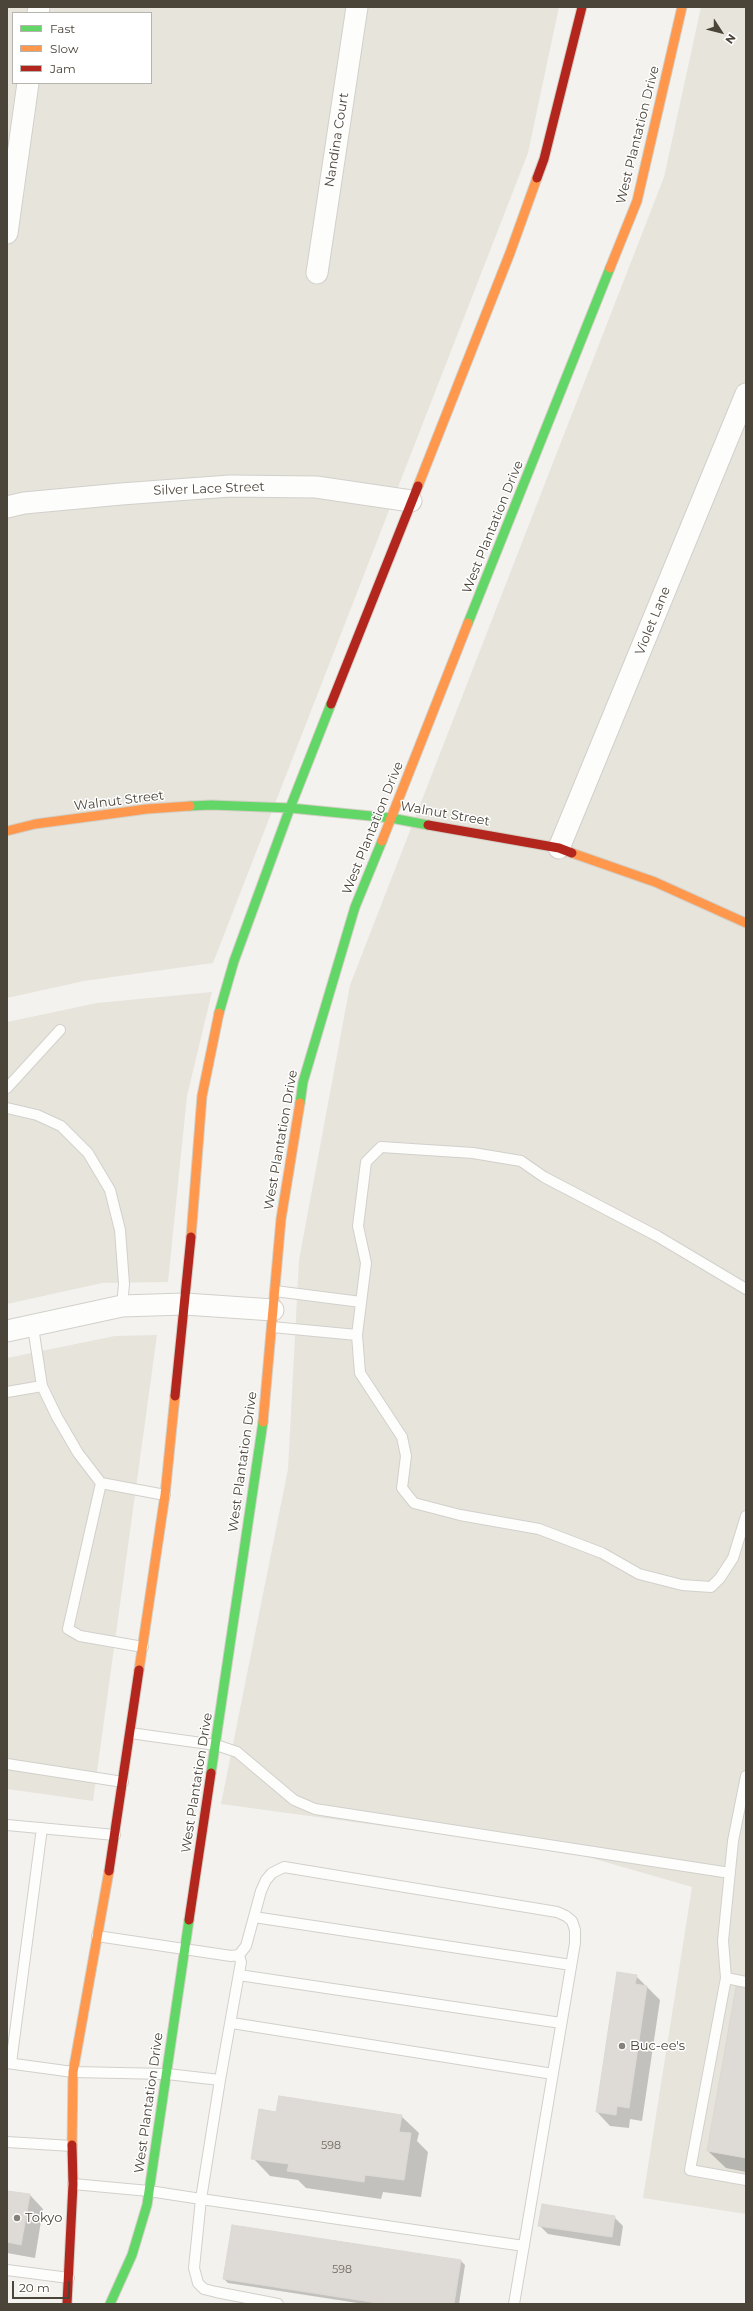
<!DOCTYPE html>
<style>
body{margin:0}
#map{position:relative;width:753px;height:2311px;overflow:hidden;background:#f4f2ee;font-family:Montserrat,sans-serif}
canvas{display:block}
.frame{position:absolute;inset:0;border:8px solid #4b4439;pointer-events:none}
.legend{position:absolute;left:12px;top:12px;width:140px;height:72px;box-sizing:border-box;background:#fff;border:1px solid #b7b4b0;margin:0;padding:5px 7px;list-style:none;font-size:12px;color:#4b4439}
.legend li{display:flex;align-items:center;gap:8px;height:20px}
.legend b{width:20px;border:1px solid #b7b4b0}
.north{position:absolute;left:701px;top:12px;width:40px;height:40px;-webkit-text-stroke:3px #fff;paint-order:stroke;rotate:126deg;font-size:11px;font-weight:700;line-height:16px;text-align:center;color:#4b4439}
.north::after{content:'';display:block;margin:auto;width:14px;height:18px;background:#4b4439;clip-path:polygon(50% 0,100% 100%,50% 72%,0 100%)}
.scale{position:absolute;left:12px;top:2281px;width:58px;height:18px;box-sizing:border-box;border:2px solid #4b4439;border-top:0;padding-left:5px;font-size:12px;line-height:14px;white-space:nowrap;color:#4b4439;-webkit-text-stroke:3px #fff;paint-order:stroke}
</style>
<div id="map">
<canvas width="753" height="2311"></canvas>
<div class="frame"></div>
<ul class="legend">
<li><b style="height:5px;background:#63d668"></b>Fast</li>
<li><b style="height:5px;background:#ff974d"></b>Slow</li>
<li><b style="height:5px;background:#b3261e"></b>Jam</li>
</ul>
<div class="north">N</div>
<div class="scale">20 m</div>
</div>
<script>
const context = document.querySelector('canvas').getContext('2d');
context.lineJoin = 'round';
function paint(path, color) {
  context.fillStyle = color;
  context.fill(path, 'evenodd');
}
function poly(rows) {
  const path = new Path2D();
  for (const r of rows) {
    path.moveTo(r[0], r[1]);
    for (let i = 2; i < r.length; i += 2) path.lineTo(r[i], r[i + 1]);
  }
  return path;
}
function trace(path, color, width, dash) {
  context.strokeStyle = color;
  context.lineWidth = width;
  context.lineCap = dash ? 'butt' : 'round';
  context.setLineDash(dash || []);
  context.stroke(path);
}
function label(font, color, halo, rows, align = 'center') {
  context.font = font + ' Montserrat,sans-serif';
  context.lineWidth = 3;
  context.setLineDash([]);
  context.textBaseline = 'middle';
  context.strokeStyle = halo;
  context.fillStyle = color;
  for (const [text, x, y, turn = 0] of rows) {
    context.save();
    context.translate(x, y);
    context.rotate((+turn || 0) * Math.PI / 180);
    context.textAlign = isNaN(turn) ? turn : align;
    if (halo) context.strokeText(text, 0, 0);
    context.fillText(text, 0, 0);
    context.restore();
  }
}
const residential = poly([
 [7,7,559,7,528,153,213,963,84,981,7,998],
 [13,13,151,13,151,83,13,83],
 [701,7,746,7,746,2214,643,2198,692,1887,567,1851,221,1804,288,1469,299,1260,350,985,664,177],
 [212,992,187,1096,168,1282,102,1283,7,1304,7,1022,97,1003],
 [157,1335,93,1801,7,1789,7,1358,115,1336]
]);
const shadow = poly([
 [636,1976,660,2000,642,2121,630,2119,629,2128,610,2126,597,2112],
 [746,2004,746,2172,726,2168,708,2151],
 [277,2113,401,2116,419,2133,417,2141,428,2152,421,2197,383,2192,381,2199,306,2188,298,2180,270,2176,253,2158],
 [7,2192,30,2195,43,2209,35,2258,7,2253],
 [614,2217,623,2226,620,2246,548,2234,539,2225],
 [461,2261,465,2265,459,2304,364,2304,228,2283,224,2279]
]);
const building = poly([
 [617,1972,637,1975,635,1984,647,1986,629,2108,617,2106,616,2115,596,2112,617,1972],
 [736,1987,746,1988,746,2158,707,2151,736,1987],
 [279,2096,402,2115,399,2132,411,2133,404,2180,365,2175,364,2182,287,2171,289,2164,251,2159,259,2109,276,2112,279,2096],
 [7,2191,30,2194,21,2245,7,2242,7,2191],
 [542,2204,615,2216,612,2237,538,2226,542,2204],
 [232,2225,461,2260,454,2304,384,2304,223,2279,232,2225]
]);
const lane = poly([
 [7,1088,60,1030],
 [7,1108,37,1115,61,1126,88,1153,110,1190,120,1230,124,1284,122,1306],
 [746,1289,657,1236,544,1177,521,1161,473,1153,381,1147,366,1162,358,1226,366,1263,357,1335,360,1373,402,1437,406,1456,402,1488,414,1503,460,1515,539,1529,602,1553,639,1574,682,1585,711,1587,720,1578,733,1558,746,1516],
 [275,1291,361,1302],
 [272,1327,357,1335],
 [42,1386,57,1417,78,1453,101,1483],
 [7,1392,42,1386,33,1327],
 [143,1647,80,1636,68,1629,101,1483,165,1495],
 [130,1733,216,1745,237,1752,294,1800,315,1809,730,1873],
 [7,1764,123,1782],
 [746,1776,733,1841,723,1941,726,1978,690,2170,746,2180],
 [7,1825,115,1835],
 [254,1917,571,1965],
 [97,1936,231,1956,239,1955,246,1946,261,1891,266,1880,272,1873,284,1867,557,1912,566,1916,572,1921,575,1930,575,1943,514,2304],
 [239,1975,561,2023],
 [726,1978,746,1982],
 [232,2023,553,2074],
 [7,2063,73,2072,167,2074,220,2080,241,1962,239,1955],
 [11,2063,42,1828],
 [7,2142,72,2146],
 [73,2184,149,2191,201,2199,220,2080],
 [7,2270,69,2278],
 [278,2304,216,2292,204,2289,198,2283,194,2268,201,2199,524,2246]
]);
const street = poly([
 [38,13,39,7],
 [7,233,28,83],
 [317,273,357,7],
 [7,507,24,503,121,494,230,486,316,487,411,501],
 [559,848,746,394],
 [7,1331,122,1306,185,1304,273,1310]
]);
const fast = poly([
 [468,623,610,268],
 [190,806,211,805,290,808,391,818,428,825],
 [219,1013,234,961,290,808,331,704],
 [300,1103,303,1082,355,907,382,841],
 [211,1773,263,1422],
 [110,2304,132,2255,147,2205,189,1920]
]);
const slow = poly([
 [610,268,637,201,682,7],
 [418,486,510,253,537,178],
 [7,831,35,824,147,809,190,806],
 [382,841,468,623],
 [572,853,655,882,746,923],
 [191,1237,202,1096,219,1013],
 [263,1422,281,1219,300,1103],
 [139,1670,165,1495,175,1396],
 [72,2145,73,2072,109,1871]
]);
const jam = poly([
 [537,178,544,159,582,7],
 [331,704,418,486],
 [428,825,559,848,572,853],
 [175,1396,191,1237],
 [109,1871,139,1670],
 [189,1920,211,1773],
 [67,2304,73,2184,72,2145]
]);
const markers = [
 [622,2046,4,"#868178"],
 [17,2218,4,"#868178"]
];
const numberNames = [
 ["598",331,2146],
 ["598",342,2270]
];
const streetNames = [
 ["West Plantation Drive",638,135,-76],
 ["Nandina Court",337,140,-81],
 ["Silver Lace Street",209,489,-2],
 ["West Plantation Drive",493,527,-68],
 ["Violet Lane",653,621,-68],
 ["Walnut Street",119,801,-7],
 ["Walnut Street",445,814,10],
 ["West Plantation Drive",373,828,-68],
 ["West Plantation Drive",281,1140,-80],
 ["West Plantation Drive",243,1462,-82],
 ["West Plantation Drive",197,1783,-81],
 ["West Plantation Drive",149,2103,-82]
];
const poiNames = [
 ["Buc-ee's",630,2046],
 ["Tokyo",25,2218]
];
paint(residential, '#e7e4dc');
paint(shadow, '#0003');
paint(building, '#dedbd6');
trace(building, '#dcd9d4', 1);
trace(lane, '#d2d0cb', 12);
trace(street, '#d2d0cb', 23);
trace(fast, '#d3cfc5', 11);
trace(slow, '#d3cfc5', 11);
trace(jam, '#d3cfc5', 11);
trace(lane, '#fdfdfc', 10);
trace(street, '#fdfdfc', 21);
trace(fast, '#63d668', 9);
trace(slow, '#ff974d', 9);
trace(jam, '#b3261e', 9);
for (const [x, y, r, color] of markers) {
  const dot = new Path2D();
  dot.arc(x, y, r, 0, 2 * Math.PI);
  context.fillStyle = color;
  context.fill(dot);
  trace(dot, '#fff', 1.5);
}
label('11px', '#706a61', null, numberNames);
label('13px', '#4b4439', '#fff', streetNames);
label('13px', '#4b4439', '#fff', poiNames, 'left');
</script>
